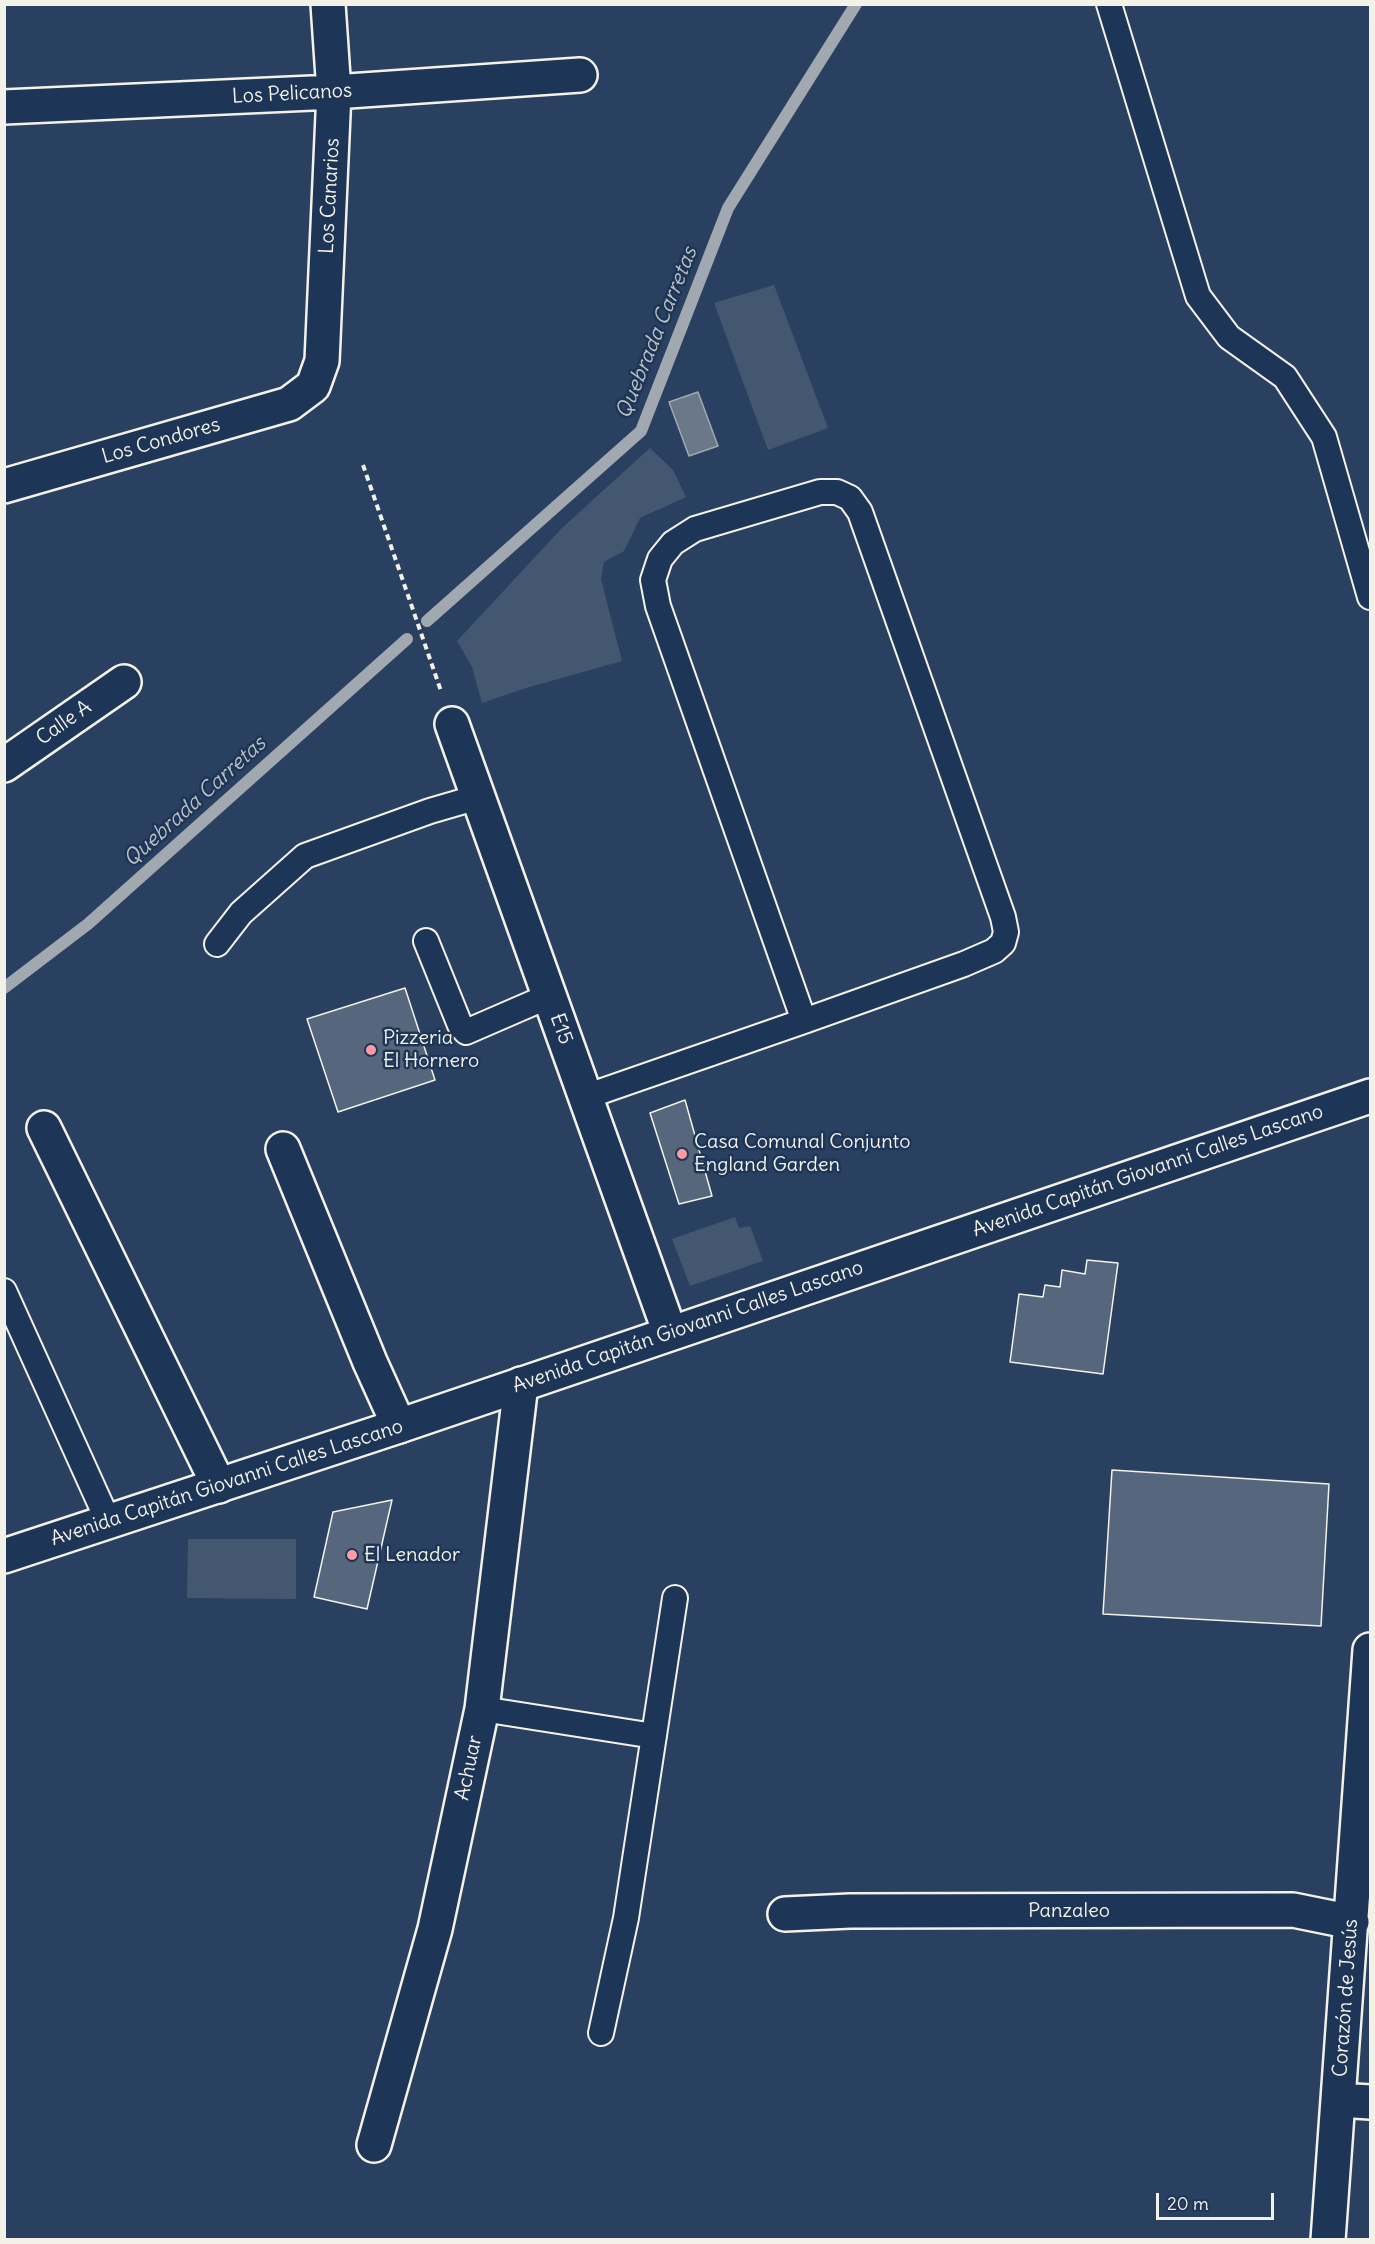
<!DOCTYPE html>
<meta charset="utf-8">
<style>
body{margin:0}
#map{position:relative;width:1375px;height:2244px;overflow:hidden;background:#2a4060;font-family:Delius,sans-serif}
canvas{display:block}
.frame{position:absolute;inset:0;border:6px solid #f4f1e8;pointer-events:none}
.scale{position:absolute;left:1156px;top:2193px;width:118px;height:27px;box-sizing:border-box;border:3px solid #f4f1e8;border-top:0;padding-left:8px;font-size:18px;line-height:21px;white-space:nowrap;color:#f4f1e8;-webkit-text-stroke:4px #1d3557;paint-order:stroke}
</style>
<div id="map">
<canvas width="1375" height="2244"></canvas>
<div class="frame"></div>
<div class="scale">20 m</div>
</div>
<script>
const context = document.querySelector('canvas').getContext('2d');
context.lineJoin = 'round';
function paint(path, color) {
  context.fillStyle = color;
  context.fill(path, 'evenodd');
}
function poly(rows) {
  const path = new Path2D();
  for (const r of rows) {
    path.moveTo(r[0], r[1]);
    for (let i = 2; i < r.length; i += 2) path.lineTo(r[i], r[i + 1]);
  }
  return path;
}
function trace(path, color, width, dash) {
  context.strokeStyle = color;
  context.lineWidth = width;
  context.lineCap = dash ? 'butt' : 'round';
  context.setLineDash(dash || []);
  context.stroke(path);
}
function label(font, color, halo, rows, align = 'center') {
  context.font = font + ' Delius,sans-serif';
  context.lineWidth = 5;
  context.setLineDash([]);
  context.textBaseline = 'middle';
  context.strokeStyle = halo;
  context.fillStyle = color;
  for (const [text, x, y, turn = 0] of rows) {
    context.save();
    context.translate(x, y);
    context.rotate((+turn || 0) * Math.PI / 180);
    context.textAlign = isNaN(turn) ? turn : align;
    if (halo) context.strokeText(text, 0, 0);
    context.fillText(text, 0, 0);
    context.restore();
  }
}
const green = poly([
 [774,285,828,428,768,450,714,303],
 [650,448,673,470,686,497,640,518,624,551,604,562,601,579,622,661,526,688,482,703,472,667,457,641,562,528],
 [735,1217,739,1228,750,1226,763,1261,690,1286,672,1239],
 [188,1539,296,1539,296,1599,187,1598]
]);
const water = poly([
 [698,392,718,446,689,456,669,402,698,392]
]);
const stream = poly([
 [427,621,641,431,728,208,856,4],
 [4,988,88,924,407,639]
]);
const building = poly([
 [405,988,435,1080,338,1112,307,1019,405,988],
 [685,1100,712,1196,679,1204,650,1113,685,1100],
 [1087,1260,1118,1263,1103,1374,1010,1362,1019,1294,1043,1297,1045,1285,1060,1287,1062,1270,1085,1274,1087,1260],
 [1112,1470,1329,1484,1321,1626,1103,1614,1112,1470],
 [392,1500,367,1609,314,1597,333,1512,392,1500]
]);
const path = poly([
 [363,465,441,691]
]);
const lane = poly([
 [1109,4,1198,296,1229,337,1285,377,1324,437,1370,597],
 [426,941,460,1025,466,1032,549,996],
 [217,944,241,913,305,856,430,811,478,797],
 [585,1097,804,1021,964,964,994,951,1003,943,1006,932,1003,917,860,512,850,498,837,492,820,492,695,529,673,543,660,559,653,580,658,606,804,1021],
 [4,1291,109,1523],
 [482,1709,654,1736],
 [601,2033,626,1918,675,1598]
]);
const street = poly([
 [4,107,334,92,580,75],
 [4,486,289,404,313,386,322,361,334,92,328,4],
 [452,724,670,1333],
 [4,765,124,682],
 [44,1128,219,1486],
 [283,1149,370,1362,399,1426],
 [785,1914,850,1911,1293,1910,1352,1922],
 [1339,2100,1370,2102],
 [374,2145,435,1929,482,1709,521,1384],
 [1328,2240,1370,1650]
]);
const secondary = poly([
 [4,1556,399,1426,1370,1096]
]);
const markers = [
 [371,1050,6,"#ff9aa2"],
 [682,1154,6,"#ff9aa2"],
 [352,1555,6,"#ff9aa2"]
];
const streetNames = [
 ["Los Pelicanos",292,94,-3],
 ["Los Canarios",330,196,-87],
 ["Los Condores",161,441,-16],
 ["Calle A",64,723,-35],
 ["E15",561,1029,70],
 ["Avenida Capitán Giovanni Calles Lascano",1148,1171,-19],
 ["Avenida Capitán Giovanni Calles Lascano",688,1327,-19],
 ["Avenida Capitán Giovanni Calles Lascano",227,1483,-18],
 ["Achuar",469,1768,-78],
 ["Panzaleo",1069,1911],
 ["Corazón de Jesús",1346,1998,-86]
];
const poiNames = [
 ["Pizzeria",383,1038],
 ["El Hornero",383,1061],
 ["Casa Comunal Conjunto",694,1142],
 ["England Garden",694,1165],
 ["El Lenador",364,1555]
];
const waterNames = [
 ["Quebrada Carretas",657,333,-68],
 ["Quebrada Carretas",195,802,-42]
];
paint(green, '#445771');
paint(water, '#6a788a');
trace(water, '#a1a8b0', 1.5);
trace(stream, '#a1a8b0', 12);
paint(building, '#56677d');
trace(building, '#f4f1e8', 1.5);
trace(lane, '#f4f1e8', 28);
trace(street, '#f4f1e8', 38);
trace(secondary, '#f4f1e8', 38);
trace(path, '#f4f1e8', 4, [6, 4.5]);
trace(lane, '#1d3557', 24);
trace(street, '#1d3557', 33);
trace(secondary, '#1d3557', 33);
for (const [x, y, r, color] of markers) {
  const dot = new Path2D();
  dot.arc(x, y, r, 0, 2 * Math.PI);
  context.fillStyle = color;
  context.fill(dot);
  trace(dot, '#1d3557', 2);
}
label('20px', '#f4f1e8', '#1d3557', streetNames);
label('20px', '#f4f1e8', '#1d3557', poiNames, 'left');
label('italic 21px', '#bdc1c2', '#1d3557', waterNames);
</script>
